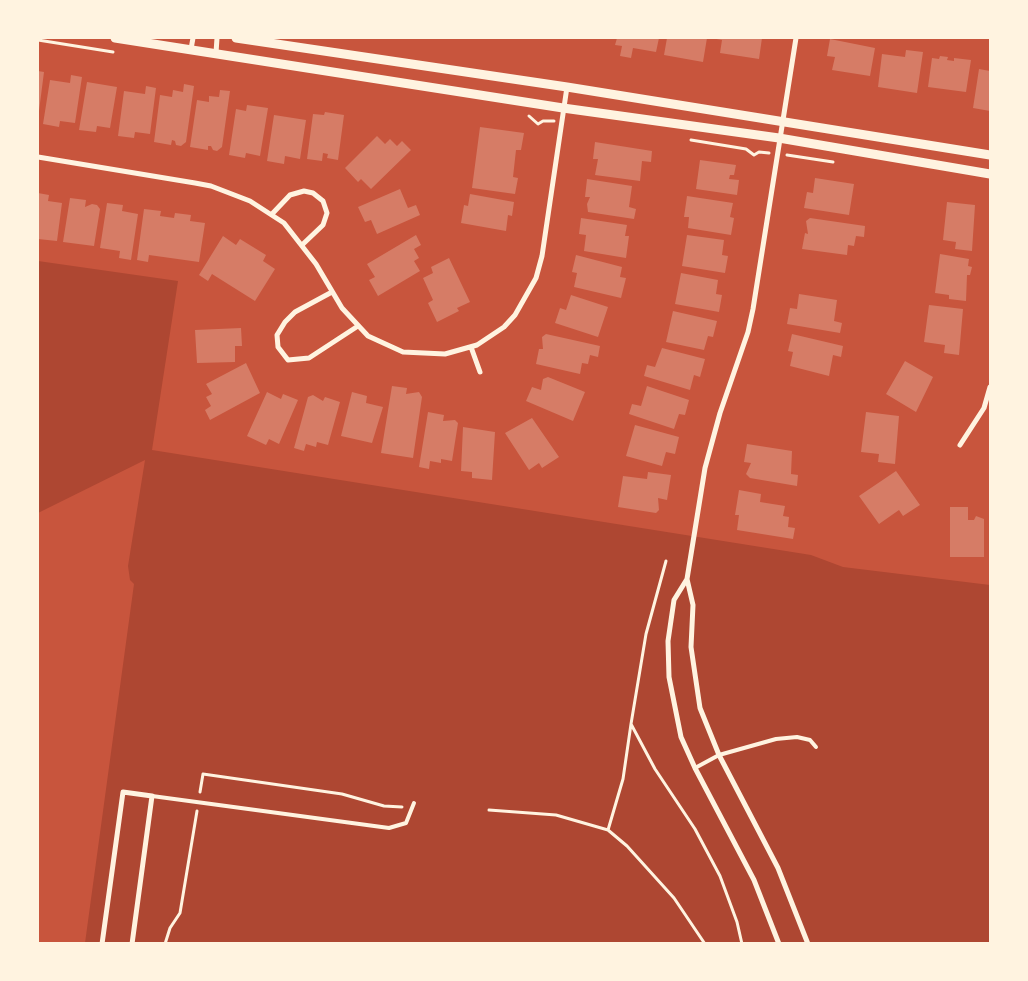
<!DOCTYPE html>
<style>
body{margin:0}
#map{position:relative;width:1028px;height:981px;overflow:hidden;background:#c8553d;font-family:Overpass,sans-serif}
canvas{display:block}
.frame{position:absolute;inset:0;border:39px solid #fff3e0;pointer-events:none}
</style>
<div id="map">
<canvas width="1028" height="981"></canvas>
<div class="frame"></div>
</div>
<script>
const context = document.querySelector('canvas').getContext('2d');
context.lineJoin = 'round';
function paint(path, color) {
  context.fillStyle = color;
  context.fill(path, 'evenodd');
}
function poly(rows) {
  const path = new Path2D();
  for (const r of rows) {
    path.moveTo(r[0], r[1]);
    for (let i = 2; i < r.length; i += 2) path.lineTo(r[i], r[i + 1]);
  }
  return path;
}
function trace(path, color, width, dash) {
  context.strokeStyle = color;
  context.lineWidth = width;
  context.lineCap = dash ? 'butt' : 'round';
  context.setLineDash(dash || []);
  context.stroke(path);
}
const green = poly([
 [38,261,178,281,152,450,811,555,843,567,990,585,990,943,85,943,134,584,130,580,128,566,145,460,38,513]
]);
const building = poly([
 [617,38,659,38,656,52,633,48,631,58,620,56,622,46,615,45],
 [667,38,707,38,703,62,664,55],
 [711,38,762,38,759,59,720,53,722,40],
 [830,39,875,48,870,76,832,70,835,57,827,56],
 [906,50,923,52,917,93,878,87,882,54,905,57],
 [940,56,948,57,947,60,954,61,954,58,971,60,966,92,928,87,932,58,939,59],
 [979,69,990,71,990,111,973,108],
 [38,71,44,72,39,111,38,111],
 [71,75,82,77,75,123,60,121,59,127,43,124,50,80,70,83],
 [87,82,117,87,110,128,97,126,96,132,79,130],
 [184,84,194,86,186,142,181,146,176,145,175,141,172,140,171,145,154,142,160,95,172,97,173,90,183,92],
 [146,86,156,88,150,134,135,132,134,138,118,136,124,91,145,94],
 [220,90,230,91,222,147,217,151,213,150,211,146,208,146,208,150,190,147,197,100,209,102,209,96,219,97],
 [247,105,268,108,260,156,246,153,245,158,229,155,236,109,246,111],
 [325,112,344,115,338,160,327,158,328,154,323,153,322,161,307,159,313,114,324,115],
 [274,115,306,120,300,159,285,156,284,164,267,161],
 [480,127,524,133,521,150,516,150,513,177,518,178,515,194,472,188],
 [377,136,385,144,390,139,397,146,402,141,411,150,371,189,361,179,358,182,345,168],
 [595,142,652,151,651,162,642,161,640,181,595,175,598,159,593,159],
 [700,160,736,165,734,175,730,175,729,179,739,180,737,195,696,189],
 [815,178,854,184,849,215,804,208,807,192,813,193],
 [587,179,632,186,629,207,636,209,634,219,588,212,587,204,590,197,585,197],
 [400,189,408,208,416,205,420,215,377,234,371,220,365,222,358,207],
 [38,193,49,195,48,201,62,203,57,241,38,239],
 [470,194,514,202,512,216,508,215,506,231,461,223,464,205,468,206],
 [687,196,733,203,730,217,734,218,731,235,688,228,689,217,684,217],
 [70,198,86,200,85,207,92,204,97,205,100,209,94,246,63,242],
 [947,202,975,205,972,251,955,249,956,242,943,240],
 [107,203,123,205,122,211,138,214,131,260,119,258,120,251,100,248],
 [144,209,161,211,160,216,174,218,175,213,191,215,190,221,205,223,199,262,149,255,148,262,137,260],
 [581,218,627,225,625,236,629,236,626,258,584,251,586,235,579,234],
 [810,218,865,226,864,237,856,236,854,246,848,245,847,255,802,249,805,233,808,234,806,221],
 [416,235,421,245,414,249,419,258,414,261,420,271,378,296,369,280,375,277,367,264],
 [687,235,724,240,722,255,728,256,725,273,682,266],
 [223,236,236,245,240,239,266,255,263,261,275,269,255,301,212,274,208,281,199,275],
 [940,254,969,259,968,266,972,267,970,275,967,275,966,301,949,299,949,295,935,293],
 [576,255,622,267,620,277,626,278,621,298,574,287,577,273,572,272],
 [449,258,470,302,457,308,459,311,437,322,428,303,433,300,423,278,433,273,431,267],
 [681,273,718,280,716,294,722,295,719,312,675,304],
 [799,294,837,300,834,321,842,323,840,333,787,324,790,308,797,309],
 [571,295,608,307,598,337,555,323,560,308,566,310],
 [929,305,963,309,959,355,944,353,945,345,924,342],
 [673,311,717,321,713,337,708,336,704,350,666,342],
 [241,328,242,346,235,346,235,362,197,363,195,330],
 [546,334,600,346,598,357,590,355,588,364,582,363,580,374,536,364,539,349,543,349,542,337],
 [792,334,843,346,841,357,833,355,829,376,790,366,793,352,788,351],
 [662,348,705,359,700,377,694,375,690,390,644,376,647,365,655,367],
 [905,361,933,377,916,412,886,394],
 [246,363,260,393,210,420,205,410,211,406,206,397,212,394,206,384],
 [548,377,585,392,573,421,526,401,532,387,541,390,543,379],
 [392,386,407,388,406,394,419,392,422,397,413,458,381,453],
 [647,386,689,400,685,415,679,414,674,429,629,414,632,404,641,406],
 [267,392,281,399,283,394,298,400,279,444,269,439,266,445,247,436],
 [352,392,367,396,366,403,383,407,372,443,341,436],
 [313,395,323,401,325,397,340,402,328,445,317,442,316,447,306,444,304,451,294,448,308,397],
 [428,412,444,415,443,421,455,420,458,423,452,461,441,459,441,463,430,461,429,469,419,467],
 [866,412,899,416,895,464,878,462,879,454,861,452],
 [532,418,559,457,542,468,539,463,529,470,505,433],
 [635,425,679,437,675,454,666,452,662,466,626,456],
 [463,427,495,432,492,480,472,478,472,472,461,471],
 [747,444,792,451,791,474,798,475,797,486,750,478,746,474,751,463,744,462],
 [896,471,920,505,903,516,899,510,879,524,859,496],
 [648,472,671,475,667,500,658,498,659,510,656,513,618,507,623,476,647,479],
 [739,490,761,494,760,502,785,506,783,516,789,517,788,527,795,528,793,539,737,530,739,515,735,515],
 [950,507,968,507,968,520,974,520,976,516,984,519,984,557,950,557]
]);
const path = poly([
 [38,40,113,52],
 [529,116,538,124,543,121,554,121],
 [691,140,746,149,754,155,759,152,769,153],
 [787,155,833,162],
 [666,561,646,634,631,724,655,769,695,829,720,876,737,922,742,944],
 [631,724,623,779,608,830,627,846,674,898,705,944],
 [200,792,203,774,342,794,384,806,402,807],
 [489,810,556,815,608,830],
 [165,944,170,928,180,913,197,811]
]);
const service = poly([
 [695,768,719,755,776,739,797,737,810,740,816,747],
 [152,796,389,828,406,823,414,803]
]);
const minor = poly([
 [191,49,193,38],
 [216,53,217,38],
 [38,157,195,183,211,186,250,201,284,223,316,264,342,308,368,336,403,352,445,354,477,345,504,327,515,315,536,278,542,256,567,87],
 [272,214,290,195,304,191,313,193,323,201,327,213,323,225,302,245],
 [332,292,295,312,285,322,277,335,278,347,288,360,309,358,358,326],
 [471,347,480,372],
 [960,445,984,408,990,387],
 [687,579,693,605,691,647,700,708,719,755,778,868,808,944],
 [102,944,123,792,152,796,132,944],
 [779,944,754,880,695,768,681,737,669,677,668,641,674,600,687,579,705,468,720,413,748,332,753,309,796,38]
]);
const tertiary = poly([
 [115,38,563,108,779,138,990,174],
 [236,38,567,87,990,155]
]);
paint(green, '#ae4732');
paint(building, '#d67c66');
trace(path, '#fff3e0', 3);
trace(service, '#fff3e0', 4);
trace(minor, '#fff3e0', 5);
trace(tertiary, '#fff3e0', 9);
</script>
